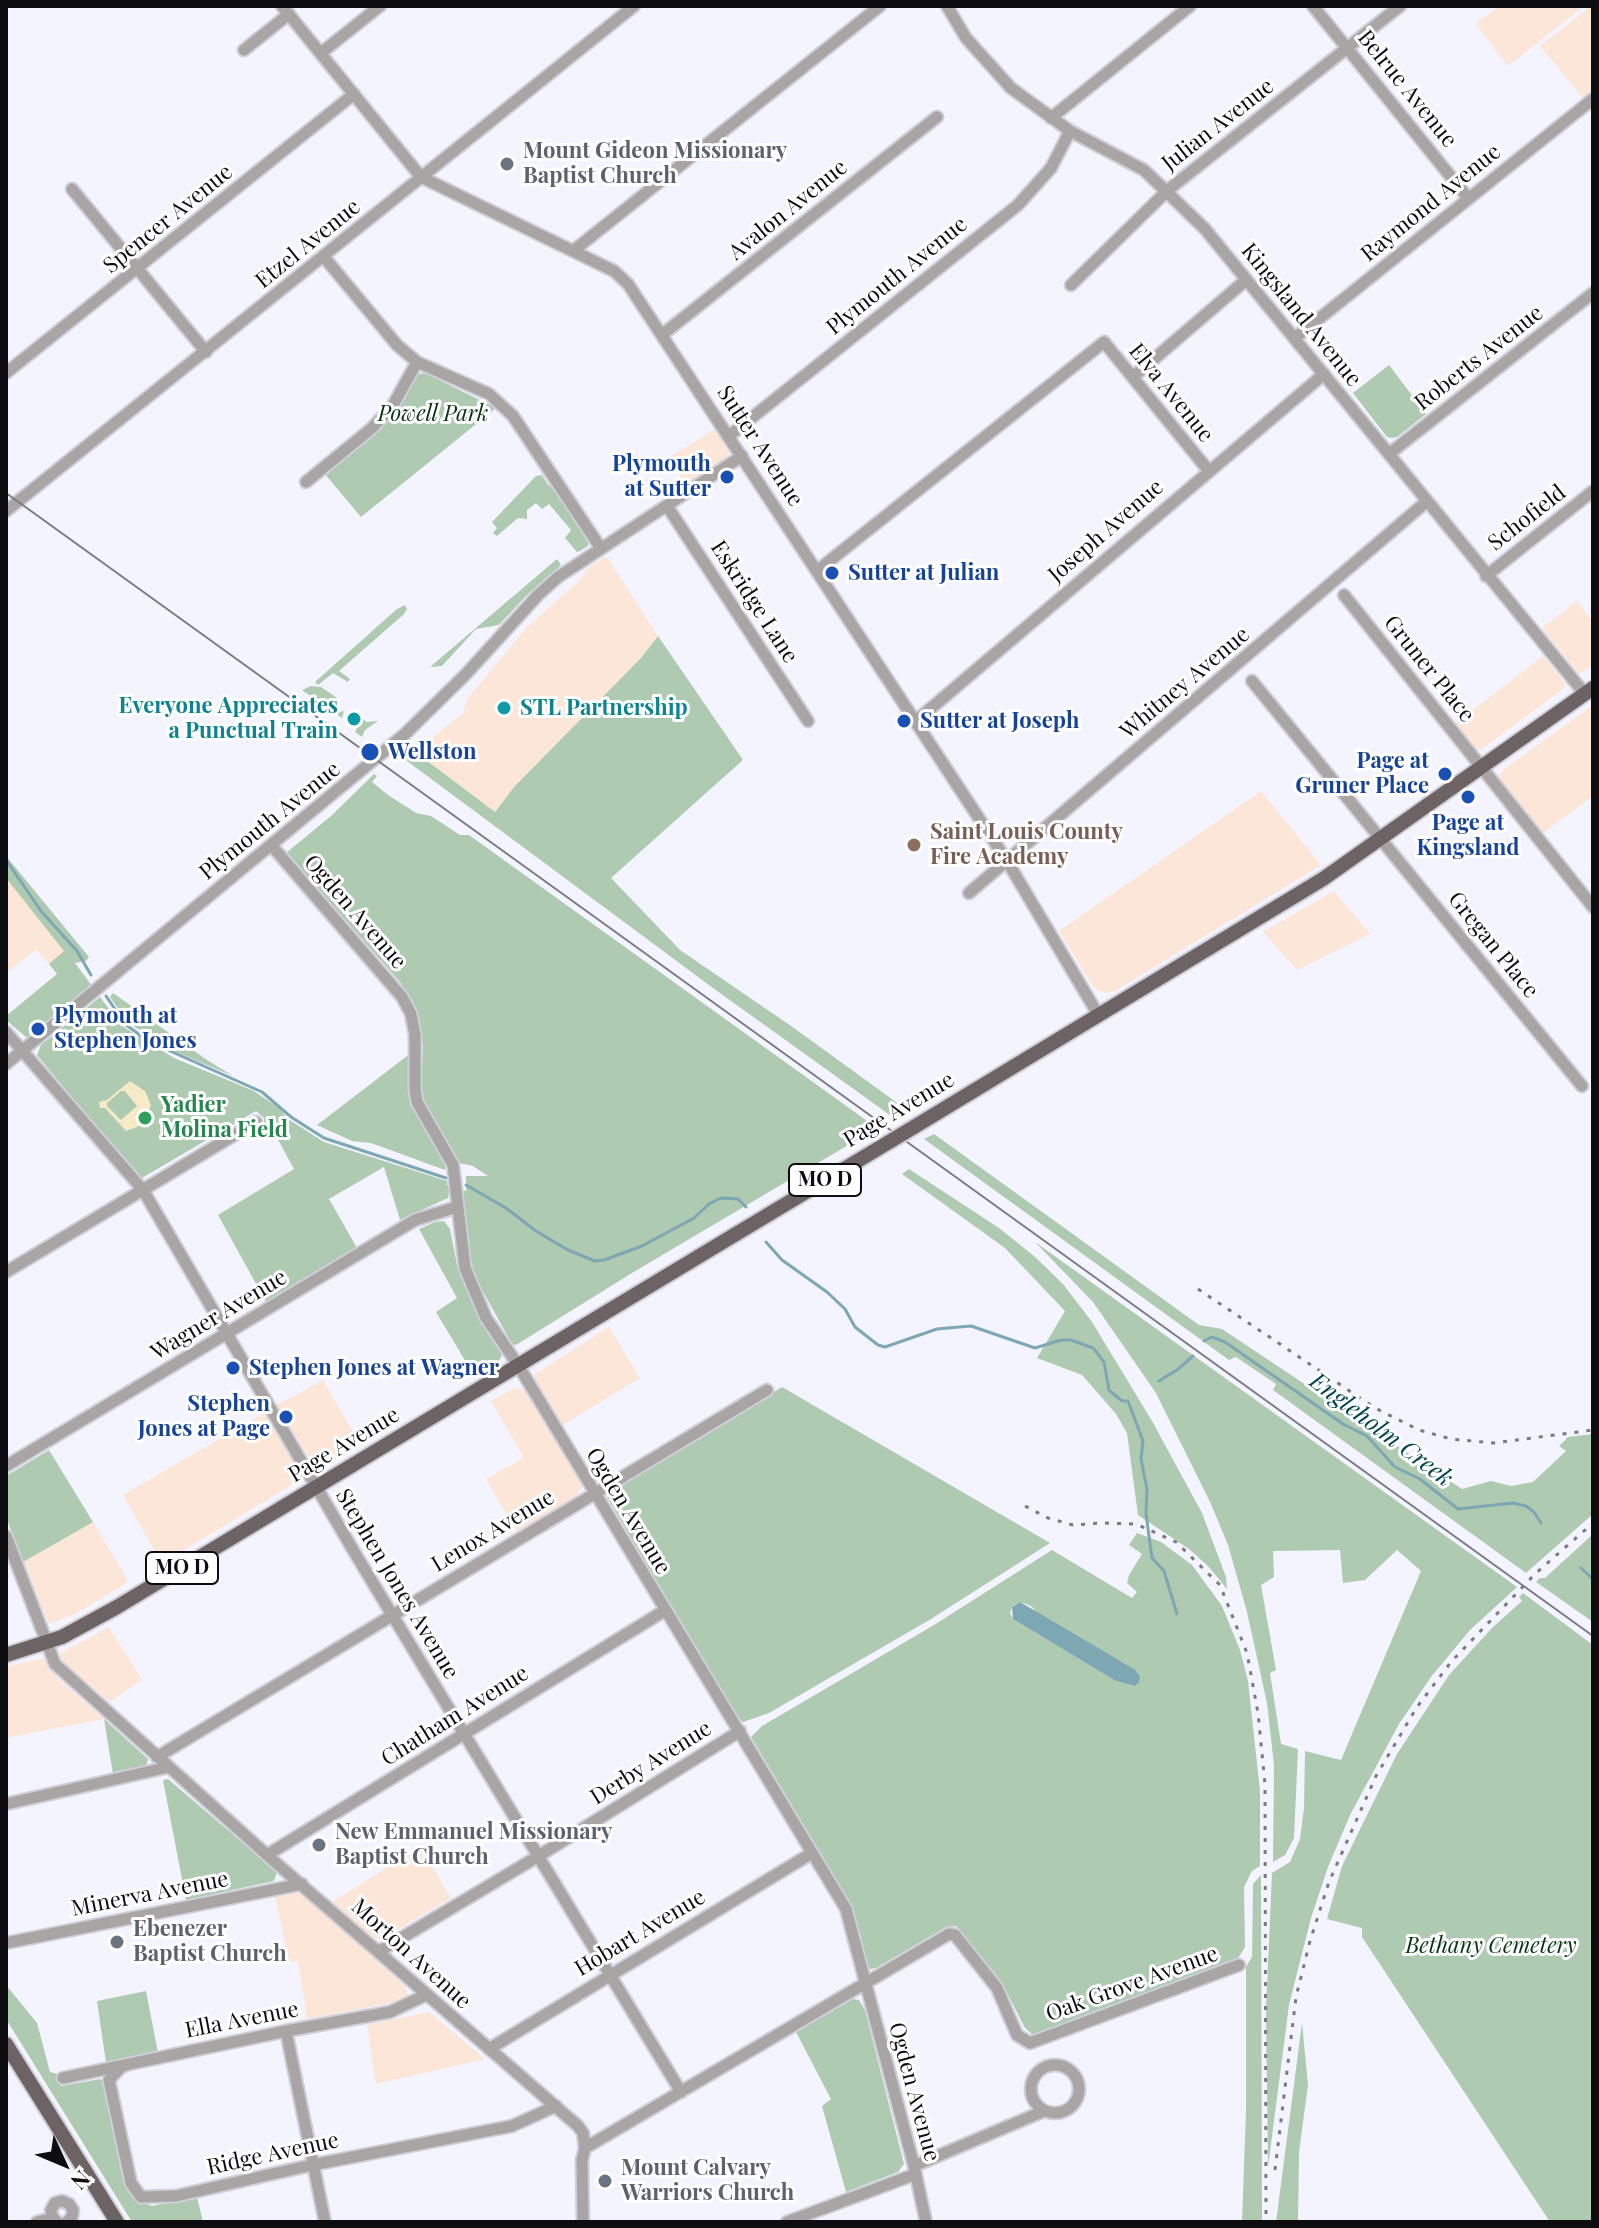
<!DOCTYPE html>
<style>
body{margin:0}
#map{position:relative;width:1599px;height:2228px;overflow:hidden;background:#f3f4ff;font-family:"Playfair Display",serif}
canvas{display:block}
.frame{position:absolute;inset:0;border:8px solid #0d0d11;pointer-events:none}
.north{position:absolute;left:24px;top:2124px;width:80px;height:80px;-webkit-text-stroke:6px #fff;paint-order:stroke;rotate:134deg;font-size:22px;font-weight:700;line-height:32px;text-align:center;color:#0d0d11}
.north::after{content:'';display:block;margin:auto;width:28px;height:36px;background:#0d0d11;clip-path:polygon(50% 0,100% 100%,50% 72%,0 100%)}
</style>
<div id="map">
<canvas width="1599" height="2228"></canvas>
<div class="frame"></div>
<div class="north">N</div>
</div>
<script>
const context = document.querySelector('canvas').getContext('2d');
context.lineJoin = 'round';
function paint(path, color) {
  context.fillStyle = color;
  context.fill(path, 'evenodd');
}
function poly(rows) {
  const path = new Path2D();
  for (const r of rows) {
    if (r.length === 3) {
      path.moveTo(r[0] + r[2], r[1]);
      path.arc(r[0], r[1], r[2], 0, 2 * Math.PI);
      continue;
    }
    path.moveTo(r[0], r[1]);
    for (let i = 2; i < r.length; i += 2) path.lineTo(r[i], r[i + 1]);
  }
  return path;
}
function trace(path, color, width, dash) {
  context.strokeStyle = color;
  context.lineWidth = width;
  context.lineCap = dash ? 'butt' : 'round';
  context.setLineDash(dash || []);
  context.stroke(path);
}
function label(font, color, halo, rows, align = 'center') {
  context.font = font + ' "Playfair Display",serif';
  context.lineWidth = 6;
  context.setLineDash([]);
  context.textBaseline = 'middle';
  context.strokeStyle = halo;
  context.fillStyle = color;
  for (const [text, x, y, turn = 0] of rows) {
    context.save();
    context.translate(x, y);
    context.rotate((+turn || 0) * Math.PI / 180);
    context.textAlign = isNaN(turn) ? turn : align;
    if (halo) context.strokeText(text, 0, 0);
    context.fillText(text, 0, 0);
    context.restore();
  }
}
const commercial = poly([
 [1499,6,1584,6,1508,66,1476,24],
 [1591,6,1593,6,1593,90,1583,98,1540,46],
 [715,429,729,451,728,456,725,461,686,486,668,458],
 [606,556,658,636,641,658,515,786,495,812,415,752,463,713,467,699,527,627,579,581,589,567],
 [1577,601,1593,622,1593,665,1579,674,1542,628],
 [1543,656,1567,686,1482,749,1477,750,1455,724],
 [1593,705,1593,796,1543,833,1499,780,1500,775,1503,770],
 [1261,791,1321,865,1115,991,1105,993,1094,988,1059,931],
 [6,878,65,951,49,964,36,949,6,973],
 [1334,891,1370,934,1297,970,1263,932],
 [609,1327,640,1378,563,1425,535,1380,535,1374],
 [323,1380,360,1444,315,1468,277,1405],
 [514,1388,524,1390,529,1396,581,1483,582,1488,574,1498,517,1532,486,1479,524,1458,491,1401],
 [266,1412,298,1471,295,1483,179,1553,175,1551,160,1560,123,1495],
 [93,1522,127,1579,125,1584,77,1613,49,1624,23,1562],
 [109,1627,142,1680,110,1702,64,1663,59,1654],
 [40,1659,46,1659,59,1679,104,1719,6,1738,6,1667],
 [420,1847,451,1898,380,1940,370,1936,332,1902],
 [293,1892,303,1894,406,1987,408,1997,403,2001,307,2019,298,1961,289,1962,275,1896],
 [429,2012,485,2059,376,2084,367,2025]
]);
const green = poly([
 [1389,365,1426,414,1397,437,1392,438,1387,437,1353,393],
 [425,373,496,408,361,517,324,473,383,425,419,374],
 [542,475,550,488,546,476,548,477,588,539,588,546,580,551,577,552,565,538,571,530,549,504,542,509,536,503,527,510,527,519,518,518,497,536,493,533,497,528,492,522,536,476],
 [557,559,561,565,526,596,499,625,476,629,442,666,430,667],
 [405,605,407,609,404,614,339,671,350,679,348,682,333,673,318,685,315,682,397,609],
 [658,636,743,760,611,878,680,950,794,1028,907,1110,894,1118,713,988,407,761,405,757,414,751,495,812,515,786,641,658],
 [311,686,321,687,337,698,333,708,340,712,344,711,342,718,302,690],
 [354,713,367,722,378,721,365,730,362,737,355,732,357,729,347,722],
 [374,774,377,776,372,782,388,795,416,813,431,816,460,835,469,835,877,1128,632,1273,516,1345,512,1344,475,1277,465,1236,462,1191,466,1191,466,1176,488,1176,473,1166,459,1163,425,1103,421,1091,423,1046,415,1007,400,982,286,853,331,816],
 [6,856,89,957,86,961,75,963,92,986,27,1038,6,1020,6,1016,57,974,49,964,64,951,6,878],
 [113,993,207,1060,233,1076,176,1052,128,1023,110,997],
 [100,997,122,1026,174,1058,254,1091,279,1108,288,1119,324,1142,447,1181,447,1185,450,1186,448,1198,400,1220,384,1167,329,1199,357,1248,266,1302,218,1215,294,1169,269,1123,264,1125,264,1118,256,1111,142,1178,135,1174,37,1055,41,1045],
 [411,1053,409,1090,413,1107,446,1162,445,1170,371,1143,352,1141,317,1125],
 [934,1134,1199,1325,1222,1329,1462,1489,1491,1481,1511,1486,1533,1482,1566,1451,1559,1446,1568,1437,1593,1434,1593,1514,1526,1573,1273,1390,1276,1384,1236,1357,1229,1360,924,1139],
 [909,1169,999,1228,1034,1256,1063,1284,1092,1322,1152,1421,1202,1513,1226,1577,1227,1589,1208,1566,1189,1549,1138,1515,1127,1433,1116,1414,1082,1375,1037,1358,1065,1311,1005,1248,902,1174],
 [444,1221,450,1229,457,1265,465,1286,502,1355,499,1361,475,1377,436,1312,457,1298,419,1229,435,1222],
 [1035,1242,1517,1587,1470,1630,1431,1677,1399,1724,1351,1813,1328,1867,1311,1918,1289,2005,1268,2167,1266,2009,1272,1873,1290,1862,1300,1839,1304,1808,1305,1751,1341,1760,1421,1571,1397,1550,1365,1580,1343,1583,1340,1550,1273,1551,1274,1577,1261,1585,1276,1670,1270,1673,1281,1744,1298,1749,1294,1838,1285,1855,1273,1862,1274,1765,1267,1703,1247,1612,1228,1545,1211,1504,1156,1393,1093,1302],
 [782,1387,1050,1543,931,1619,769,1713,743,1722,735,1716,607,1497,613,1489],
 [49,1450,93,1522,23,1562,6,1517,6,1476],
 [1137,1533,1161,1542,1192,1565,1222,1606,1240,1650,1248,1681,1260,1791,1260,1866,1252,1871,1244,1887,1245,1947,1237,1960,1034,2036,1025,2028,1002,1983,956,1926,946,1927,876,1968,870,1969,866,1965,846,1896,751,1737,762,1726,934,1625,1052,1550,1132,1598,1137,1592,1127,1583,1129,1575,1142,1554,1129,1545],
 [1020,1602,1031,1606,1038,1614,1134,1669,1114,1680,1013,1619,1010,1613,1012,1607],
 [1593,1534,1593,1622,1536,1582,1540,1578,1545,1578],
 [1523,1593,1593,1645,1593,2222,1550,2222,1362,1937,1362,1928,1327,1919,1342,1866,1397,1754,1449,1675,1492,1628,1522,1601,1519,1597],
 [104,1719,148,1759,146,1766,113,1774],
 [168,1779,277,1872,274,1881,186,1900,163,1780],
 [1261,1875,1262,2222,1242,2222,1246,2110,1246,1967,1252,1957,1253,1884],
 [6,1985,37,2023,50,2072,58,2074,61,2086,100,2079,104,2081,136,2199,152,2206,197,2197,203,2222,132,2222,6,2019],
 [146,1991,158,2053,106,2063,97,2001],
 [853,1999,859,2000,865,2010,904,2164,898,2172,846,2192,822,2106,831,2099,796,2032],
 [1302,2023,1308,2085,1299,2152,1298,2222,1276,2222]
]);
const sand = poly([
 [130,1081,145,1091,151,1105,142,1125,126,1131,105,1108,100,1108,99,1102,107,1100],
 [121,1091,125,1091,137,1106,121,1120,107,1106,107,1103]
]);
const water = poly([
 [1020,1602,1134,1669,1140,1676,1139,1682,1135,1686,1114,1680,1013,1619,1012,1607]
]);
const stream = poly([
 [6,860,41,911,77,951,91,975],
 [106,996,126,1025,150,1042,262,1092,291,1117,324,1138,446,1178],
 [466,1185,506,1208,536,1231,568,1250,595,1261,604,1260,642,1246,694,1218,709,1204,721,1198,738,1199,746,1207],
 [766,1242,782,1260,827,1292,845,1309,855,1327,878,1345,885,1347,937,1329,971,1326,1035,1348,1061,1340,1071,1340,1093,1348,1104,1362,1109,1390,1122,1401,1128,1401,1143,1441,1141,1459,1147,1489,1146,1514,1152,1558,1164,1571,1177,1614],
 [1204,1341,1212,1337,1225,1342,1343,1424,1367,1436,1395,1467,1420,1479,1458,1509,1513,1503,1526,1506,1534,1512,1541,1523],
 [1159,1381,1177,1370,1193,1356],
 [1581,1568,1593,1579]
]);
const minor = poly([
 [282,6,421,177,614,271,628,284,1007,861,1099,1016],
 [947,6,966,38,1011,88,1070,131,1144,170,1205,229,1585,694],
 [1313,6,1468,198],
 [244,50,289,14],
 [321,53,380,6],
 [1051,118,1190,6],
 [72,189,206,352],
 [573,251,880,6],
 [324,257,397,345,417,362,489,394,513,416,600,547],
 [1071,285,1168,190,1400,6],
 [663,334,937,117],
 [1295,338,1593,99],
 [6,373,354,94],
 [1133,377,1246,280],
 [729,436,1018,205,1051,168,1070,131],
 [1389,454,1593,293],
 [306,482,372,428,392,407,417,362],
 [667,506,808,721],
 [6,511,634,6],
 [818,570,1104,342,1208,470],
 [1486,576,1593,491],
 [1344,595,1593,907],
 [1252,681,1582,1086],
 [916,721,1324,374],
 [272,846,402,997,411,1014,415,1035,415,1089,417,1102,453,1165,465,1268,486,1318,518,1365,846,1909,914,2166,926,2222],
 [969,893,1426,502],
 [6,1032,143,1190,356,1555,681,2092],
 [6,1064,405,734,466,674,538,595,558,577,742,456],
 [6,1272,256,1122],
 [6,1466,415,1220,457,1207],
 [6,1536,55,1664,267,1855,578,2126,583,2133,585,2148,582,2160,583,2222],
 [157,1757,767,1390],
 [6,1804,169,1767],
 [267,1855,664,1611],
 [6,1943,302,1884],
 [378,1952,537,1857,740,1731],
 [286,2031,325,2222],
 [489,2049,812,1853],
 [129,2064,121,2067,109,2080,131,2183,141,2197,176,2196,312,2165,512,2126,556,2106],
 [1055,2089,24],
 [63,2078,286,2031,390,2012,426,1995],
 [585,2148,949,1934,955,1935,997,1988,1017,2035,1030,2043,1239,1965],
 [914,2166,1044,2111],
 [37,2222,53,2218],
 [57,2222,52,2216,51,2210,55,2203,62,2201,69,2204,73,2210,72,2217,67,2222],
 [787,2222,916,2174]
]);
const major = poly([
 [914,1127,1323,879,1593,688],
 [6,1655,62,1637,117,1607,736,1234],
 [6,2044,117,2222]
]);
const tram = poly([
 [6,493,1593,1636]
]);
const rail = poly([
 [1198,1289,1375,1408,1419,1430,1451,1439,1494,1443,1593,1430],
 [1025,1506,1048,1518,1073,1525,1101,1523,1136,1524,1176,1542,1220,1585,1247,1653,1258,1713,1265,1784,1266,2222],
 [1275,2170,1296,1997,1310,1941,1329,1882,1376,1776,1417,1707,1451,1662,1535,1574,1593,1523]
]);
const majorBridge = poly([
 [736,1234,914,1127]
]);
const markers = [
 [507,164,8,"#6b7280"],
 [727,477,8,"#1a4fb4"],
 [832,573,8,"#1a4fb4"],
 [504,708,8,"#0f9aa8"],
 [354,719,8,"#0f9aa8"],
 [904,721,8,"#1a4fb4"],
 [370,752,10,"#1a4fb4"],
 [1445,774,8,"#1a4fb4"],
 [1468,797,8,"#1a4fb4"],
 [914,845,8,"#8d6e63"],
 [38,1029,8,"#1a4fb4"],
 [145,1118,8,"#2e9e5b"],
 [233,1368,8,"#1a4fb4"],
 [286,1417,8,"#1a4fb4"],
 [319,1845,8,"#6b7280"],
 [117,1942,8,"#6b7280"],
 [605,2181,8,"#6b7280"]
];
const shields = [
 [825,1180,72],
 [182,1568,72]
];
const shieldNames = [
 ["MO D",825,1180],
 ["MO D",182,1568]
];
const streetNames = [
 ["Belrue Avenue",1407,89,51],
 ["Julian Avenue",1218,125,-38],
 ["Raymond Avenue",1431,203,-39],
 ["Avalon Avenue",788,210,-39],
 ["Spencer Avenue",168,219,-39],
 ["Etzel Avenue",308,244,-39],
 ["Plymouth Avenue",897,276,-39],
 ["Kingsland Avenue",1301,315,51],
 ["Roberts Avenue",1479,358,-38],
 ["Elva Avenue",1171,393,51],
 ["Sutter Avenue",760,446,57],
 ["Schofield",1527,518,-38],
 ["Joseph Avenue",1106,531,-41],
 ["Eskridge Lane",754,602,57],
 ["Gruner Place",1429,669,51],
 ["Whitney Avenue",1185,683,-40],
 ["Plymouth Avenue",270,821,-39],
 ["Ogden Avenue",355,912,49],
 ["Gregan Place",1493,945,51],
 ["Page Avenue",899,1110,-31],
 ["Wagner Avenue",219,1315,-31],
 ["Page Avenue",344,1445,-31],
 ["Ogden Avenue",628,1511,59],
 ["Lenox Avenue",493,1531,-31],
 ["Stephen Jones Avenue",397,1584,59],
 ["Chatham Avenue",455,1716,-32],
 ["Derby Avenue",651,1763,-32],
 ["Minerva Avenue",150,1894,-11],
 ["Hobart Avenue",640,1933,-31],
 ["Morton Avenue",411,1954,42],
 ["Oak Grove Avenue",1132,1984,-20],
 ["Ella Avenue",242,2020,-11],
 ["Ogden Avenue",914,2092,75],
 ["Ridge Avenue",273,2154,-12]
];
const worshipNames = [
 ["Mount Gideon Missionary",523,151],
 ["Baptist Church",523,176],
 ["New Emmanuel Missionary",335,1832],
 ["Baptist Church",335,1857],
 ["Ebenezer",133,1929],
 ["Baptist Church",133,1954],
 ["Mount Calvary",621,2168],
 ["Warriors Church",621,2193]
];
const parkNames = [
 ["Powell Park",433,414],
 ["Bethany Cemetery",1491,1946]
];
const transitNames = [
 ["Plymouth",711,464,"right"],
 ["at Sutter",711,489,"right"],
 ["Sutter at Julian",848,573],
 ["Sutter at Joseph",920,721],
 ["Wellston",388,752],
 ["Page at",1429,761,"right"],
 ["Gruner Place",1429,786,"right"],
 ["Page at",1468,823,"center"],
 ["Kingsland",1468,848,"center"],
 ["Plymouth at",54,1016],
 ["Stephen Jones",54,1041],
 ["Stephen Jones at Wagner",249,1368],
 ["Stephen",270,1404,"right"],
 ["Jones at Page",270,1429,"right"]
];
const cultureNames = [
 ["Everyone Appreciates",338,706],
 ["a Punctual Train",338,731],
 ["STL Partnership",520,708,"left"]
];
const educationNames = [
 ["Saint Louis County",930,832],
 ["Fire Academy",930,857]
];
const leisureNames = [
 ["Yadier",161,1105],
 ["Molina Field",161,1130]
];
const waterNames = [
 ["Engleholm Creek",1381,1430,37]
];
paint(commercial, '#fce6d8');
paint(green, '#aecab0');
paint(sand, '#f5ebc6');
paint(water, '#7da7b2');
trace(stream, '#7da7b2', 3);
trace(minor, '#cecfd9', 15);
trace(major, '#cecfd9', 18);
trace(minor, '#aaa5a5', 11);
trace(major, '#6d6364', 14);
trace(tram, '#7a7a82', 2);
trace(rail, '#7a7a82', 3, [4, 8]);
trace(majorBridge, '#cecfd9', 18, []);
trace(majorBridge, '#6d6364', 14);
for (const [x, y, r, color] of markers) {
  const dot = new Path2D();
  dot.arc(x, y, r, 0, 2 * Math.PI);
  context.fillStyle = color;
  context.fill(dot);
  trace(dot, '#fff', 3);
}
for (const [x, y, w] of shields) {
  const box = new Path2D();
  box.roundRect(x - w / 2, y - 16, w, 32, 6);
  context.fillStyle = '#fff';
  context.fill(box);
  trace(box, '#0d0d11', 2);
}
label('bold 20px', '#0d0d11', null, shieldNames);
label('22px', '#0d0d11', '#fff', streetNames);
label('bold 22px', '#5b616d', '#fff', worshipNames, 'left');
label('italic 22px', '#073511', '#fff', parkNames);
label('bold 22px', '#164399', '#fff', transitNames, 'left');
label('bold 22px', '#0d838f', '#fff', cultureNames, 'right');
label('bold 22px', '#785e54', '#fff', educationNames, 'left');
label('bold 22px', '#27864d', '#fff', leisureNames, 'left');
label('italic 24px', '#024552', '#fff', waterNames);
</script>
